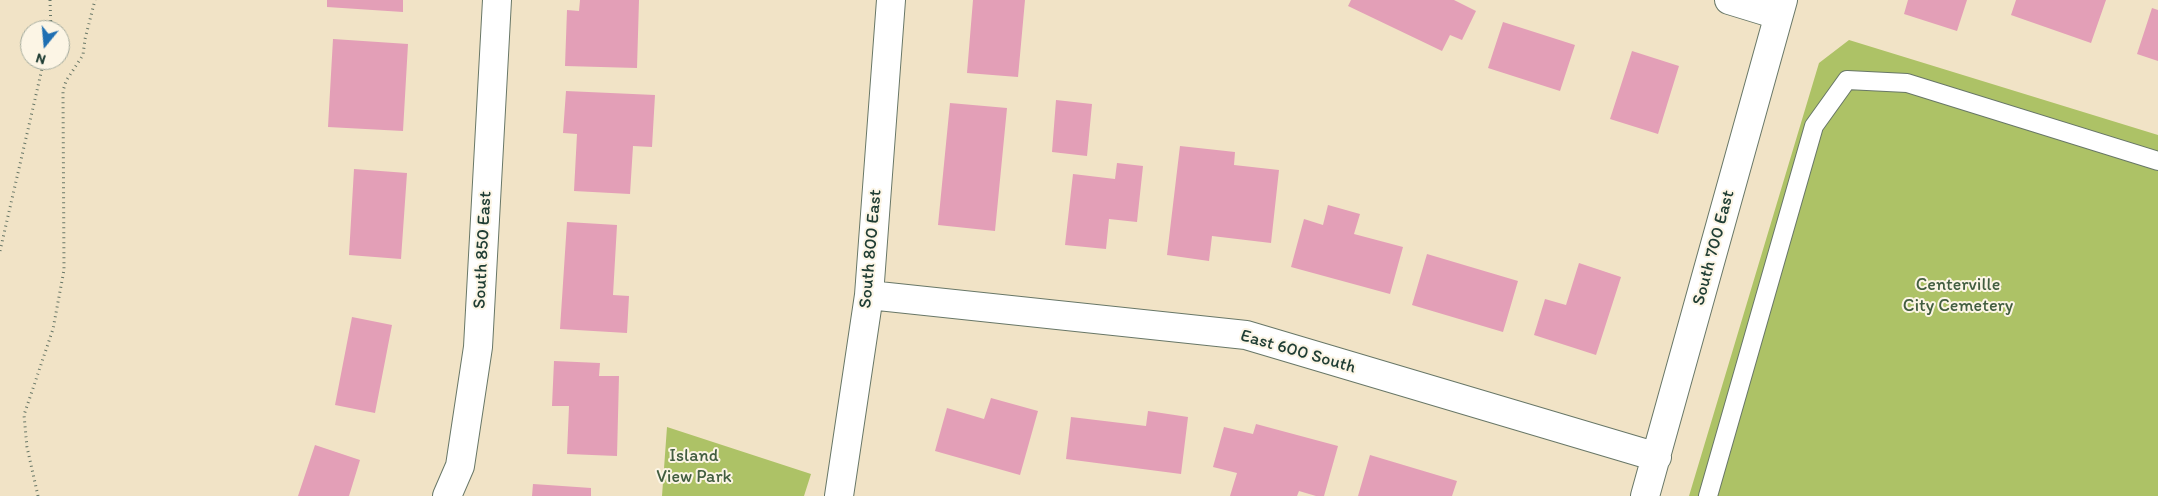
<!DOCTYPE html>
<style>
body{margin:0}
#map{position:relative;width:2158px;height:496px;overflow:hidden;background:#f1e3c6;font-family:Itim,sans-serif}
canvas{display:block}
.north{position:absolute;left:20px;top:20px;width:50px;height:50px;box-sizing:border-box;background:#fcf5e5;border:1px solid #a4ab9e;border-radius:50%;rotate:197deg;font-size:14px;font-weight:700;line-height:20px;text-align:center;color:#1f3d34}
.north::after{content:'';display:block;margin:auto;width:18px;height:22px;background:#1f6fb2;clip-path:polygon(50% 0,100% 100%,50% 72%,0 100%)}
</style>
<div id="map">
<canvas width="2158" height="496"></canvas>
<div class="north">N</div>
</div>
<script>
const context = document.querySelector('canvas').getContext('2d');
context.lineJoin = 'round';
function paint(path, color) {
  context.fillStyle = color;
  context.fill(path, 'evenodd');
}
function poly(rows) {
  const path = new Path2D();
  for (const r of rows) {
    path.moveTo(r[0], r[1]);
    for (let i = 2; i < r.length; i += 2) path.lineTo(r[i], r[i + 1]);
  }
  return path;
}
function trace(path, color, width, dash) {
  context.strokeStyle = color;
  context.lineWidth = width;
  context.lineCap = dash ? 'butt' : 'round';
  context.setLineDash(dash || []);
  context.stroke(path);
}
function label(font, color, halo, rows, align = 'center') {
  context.font = font + ' Itim,sans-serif';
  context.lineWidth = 4;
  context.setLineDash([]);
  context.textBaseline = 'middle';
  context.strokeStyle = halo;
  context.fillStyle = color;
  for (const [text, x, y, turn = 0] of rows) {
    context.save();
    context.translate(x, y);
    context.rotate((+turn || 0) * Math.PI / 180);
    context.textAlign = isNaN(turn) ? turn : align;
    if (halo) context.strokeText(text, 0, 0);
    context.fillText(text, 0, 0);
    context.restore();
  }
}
const green = poly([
 [1849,40,2158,135,2158,496,1689,496,1819,63],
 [667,427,811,474,804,496,662,496]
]);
const building = poly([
 [327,0,403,0,403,12,327,7],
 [580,0,639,0,637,68,565,66,567,10,579,11],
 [973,0,1025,0,1018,77,967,73],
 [1351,0,1454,0,1476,11,1462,40,1450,35,1442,51,1348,6],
 [1908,0,1967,0,1957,31,1904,14],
 [2016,0,2106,0,2091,43,2011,15],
 [2152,8,2158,10,2158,61,2137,54],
 [1503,22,1575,45,1560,91,1488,68],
 [333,39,408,44,403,131,328,127],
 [1632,51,1679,66,1658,134,1610,119],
 [566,91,655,95,652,147,633,146,630,194,574,191,577,134,563,133],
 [1056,100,1092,104,1087,156,1052,152],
 [950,103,1007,108,995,231,938,225],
 [1180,146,1235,152,1234,165,1279,170,1271,243,1212,236,1209,261,1167,255],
 [1117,163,1143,166,1137,222,1109,219,1106,249,1065,245,1073,174,1115,179],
 [354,169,407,173,401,259,349,255],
 [1328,205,1360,214,1354,234,1403,247,1390,294,1291,267,1304,219,1323,225],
 [567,222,617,225,613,295,629,296,627,333,560,329],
 [1427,254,1518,281,1503,332,1412,305],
 [1579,263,1621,277,1596,355,1534,335,1545,299,1566,305],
 [352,317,392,325,375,413,335,405],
 [554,361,600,363,599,376,619,376,617,456,567,454,569,406,552,406],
 [991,398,1038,411,1020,475,935,451,947,408,984,419],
 [1148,411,1188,417,1181,474,1066,459,1071,417,1146,426],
 [1256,424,1338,446,1324,496,1316,496,1299,491,1297,496,1230,496,1237,473,1213,467,1224,427,1253,434],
 [315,445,360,460,349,496,298,496],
 [1370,455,1457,481,1452,496,1358,496],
 [533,484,591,488,591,496,532,496]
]);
const path = poly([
 [50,0,51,30],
 [0,251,44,60],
 [38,496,27,447,24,415,53,329,64,270,63,91,66,81,83,55,85,39,95,0]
]);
const service = poly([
 [1708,496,1814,126,1847,80,1907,83,2158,161]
]);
const minor = poly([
 [1729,0,1778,15],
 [869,295,1246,335,1657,457],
 [447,496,460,466,478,347,497,0],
 [839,496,869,295,891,0],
 [1645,496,1783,0]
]);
const streetNames = [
 ["South 700 East",1714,248,-75],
 ["South 800 East",871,249,-85],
 ["South 850 East",483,250,-87],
 ["East 600 South",1298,352,16]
];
const parkNames = [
 ["Centerville",1958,285],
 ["City Cemetery",1958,306],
 ["Island",694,456],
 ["View Park",694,477]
];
paint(green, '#adc266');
paint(building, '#e39fb7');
trace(service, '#687767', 20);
trace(minor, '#687767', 30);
trace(path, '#687767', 3, [1, 4]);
trace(service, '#fff', 18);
trace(minor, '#fff', 28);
label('18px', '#1f3d34', '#fcf5e5', streetNames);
label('18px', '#425e40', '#fcf5e5', parkNames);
</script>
